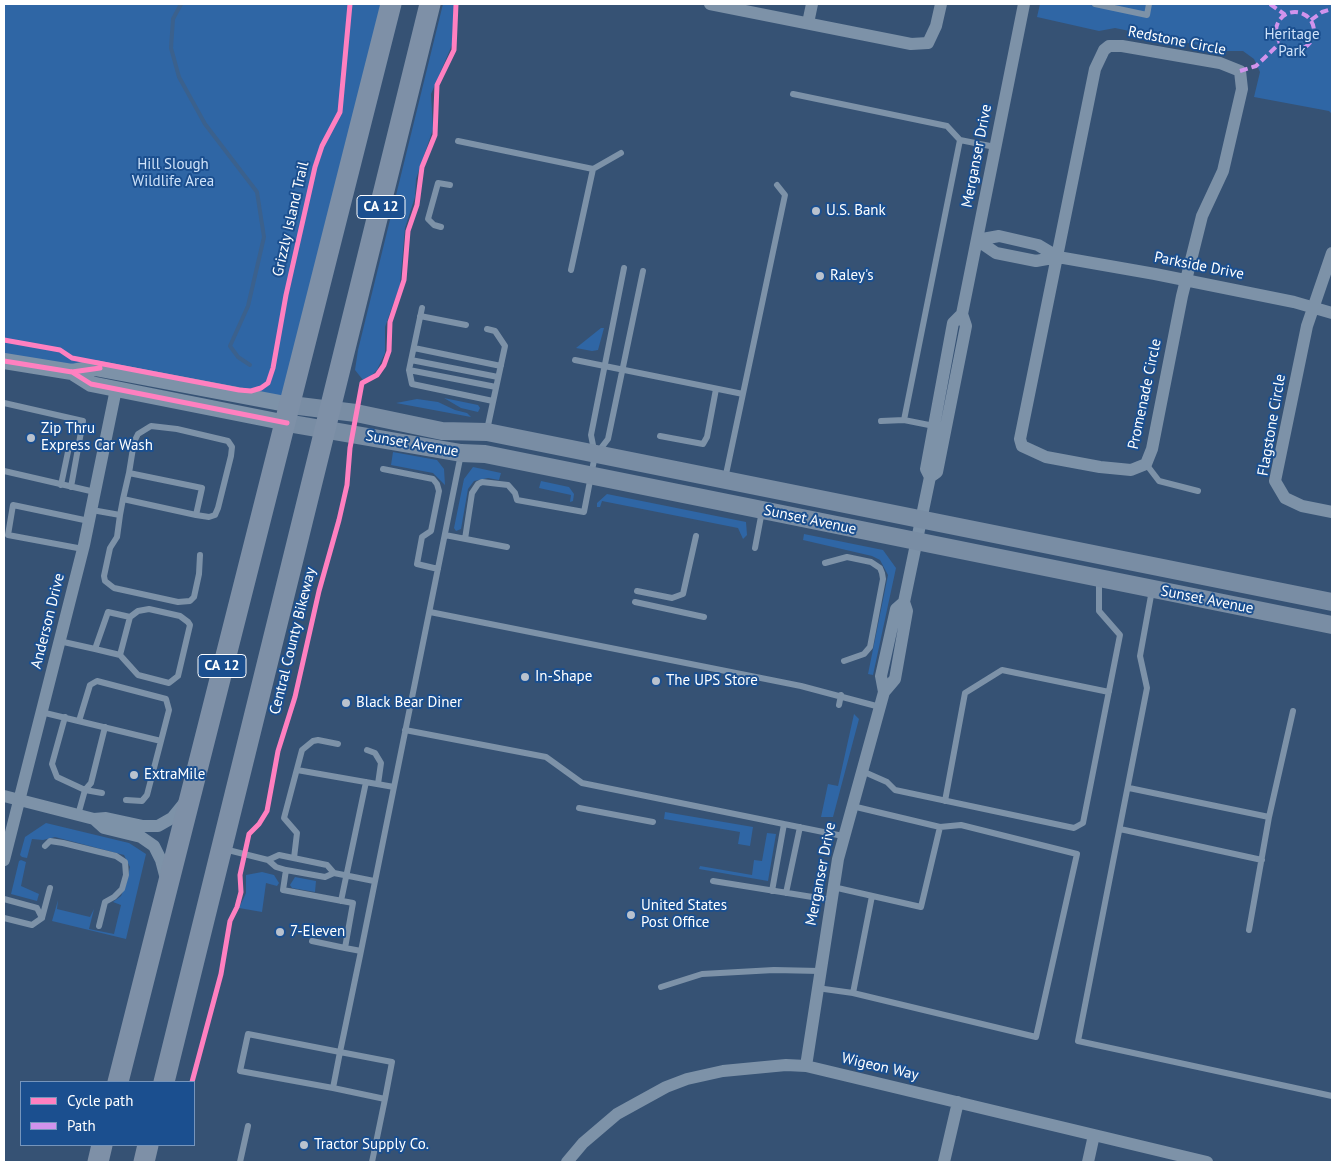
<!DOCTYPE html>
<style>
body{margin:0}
#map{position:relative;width:1336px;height:1166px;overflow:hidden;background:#365274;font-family:"PT Sans",sans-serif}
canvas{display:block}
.frame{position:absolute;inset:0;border:5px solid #fff;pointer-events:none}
.legend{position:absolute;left:20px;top:1081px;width:175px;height:65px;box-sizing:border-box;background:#1b4f8f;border:1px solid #7695bc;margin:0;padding:6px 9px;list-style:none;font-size:15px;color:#fff}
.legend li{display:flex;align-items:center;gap:10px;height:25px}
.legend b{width:25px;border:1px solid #7695bc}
</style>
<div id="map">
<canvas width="1336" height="1166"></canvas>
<div class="frame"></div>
<ul class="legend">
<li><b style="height:6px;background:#ff80c0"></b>Cycle path</li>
<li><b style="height:6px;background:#d193ec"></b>Path</li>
</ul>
</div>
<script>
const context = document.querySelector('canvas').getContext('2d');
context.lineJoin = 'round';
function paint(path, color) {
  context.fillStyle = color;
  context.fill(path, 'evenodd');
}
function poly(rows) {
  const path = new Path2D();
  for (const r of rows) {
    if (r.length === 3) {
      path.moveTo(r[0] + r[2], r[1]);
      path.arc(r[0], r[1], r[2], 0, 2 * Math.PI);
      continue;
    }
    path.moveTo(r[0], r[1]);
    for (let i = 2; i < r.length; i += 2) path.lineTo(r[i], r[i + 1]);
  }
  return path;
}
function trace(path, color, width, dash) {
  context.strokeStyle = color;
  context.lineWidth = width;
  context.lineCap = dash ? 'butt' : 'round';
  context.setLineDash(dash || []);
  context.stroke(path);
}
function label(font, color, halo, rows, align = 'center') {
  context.font = font + ' "PT Sans",sans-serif';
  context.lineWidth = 4;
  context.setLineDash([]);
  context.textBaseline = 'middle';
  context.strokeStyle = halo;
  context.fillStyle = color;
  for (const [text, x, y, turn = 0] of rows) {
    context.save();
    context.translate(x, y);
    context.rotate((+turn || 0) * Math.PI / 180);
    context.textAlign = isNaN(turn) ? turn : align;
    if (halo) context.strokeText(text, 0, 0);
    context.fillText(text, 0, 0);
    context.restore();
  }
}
const green = poly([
 [4,4,391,4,291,405,4,359],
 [443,4,454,4,452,45,431,94,433,129,416,179,415,197,405,228,400,285,385,327,385,353,377,370,371,376,363,380,355,370,358,350],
 [1040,4,1332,4,1332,114,1329,111,1254,97,1260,72,1254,59,1243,51,1227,51,1115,28,1099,31,1037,17],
 [601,328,604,328,598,350,592,351,576,348],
 [444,398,478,405,480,408,478,412,461,408],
 [417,399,438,402,455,410,467,413,471,417,396,403],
 [393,452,437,460,444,469,445,485,433,473,391,465],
 [473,467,501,473,499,480,488,478,474,481,468,489,461,529,456,531,454,528,464,479],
 [541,481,569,487,574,494,573,501,570,502,571,495,539,488],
 [607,494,746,522,747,535,743,539,738,528,602,501,600,507,597,507,597,503],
 [804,534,883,550,896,568,873,675,868,674,888,575,880,560,872,556,803,540],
 [854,714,859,719,833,817,821,817,828,784,838,786],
 [665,812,753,827,750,846,738,844,740,832,664,819],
 [46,823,129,843,146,854,126,939,52,921,58,900,57,909,90,917,94,909,89,929,114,934,121,905,113,902,121,896,126,884,130,867,124,855,55,837,43,840,32,839,27,858,22,857,20,855,25,837],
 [767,833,776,834,768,881,699,869,700,866,752,875,754,860,762,861],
 [21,860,26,862,21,886,39,894,37,901,11,894,19,861],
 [262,872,274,875,279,883,277,886,266,883,262,912,239,908,246,893,246,875],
 [295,877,316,881,315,892,292,888,290,885]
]);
const stream = poly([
 [181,4,173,19,171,48,179,77,205,124,257,192,264,237,248,306,230,346,238,357,250,365]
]);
const service = poly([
 [1095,4,1147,15,1149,4],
 [793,94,947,126,960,140,995,147],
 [458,141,593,169],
 [441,227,434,225,428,219,438,183,450,185],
 [571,270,593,169,621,153],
 [422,308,409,370,412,384,493,401],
 [420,316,466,325],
 [414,348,501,366],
 [411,360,498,377],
 [575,360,743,394],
 [409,370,496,387],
 [4,403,83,421,71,487],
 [904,420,960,140],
 [881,421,904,420,934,426],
 [487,430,505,346,495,331,487,329],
 [660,436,703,444,707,437,716,389],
 [58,443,69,447,61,485],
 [598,452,608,439,643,271],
 [1146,464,1159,481,1198,491],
 [383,469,433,479,437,484,439,491,431,531,422,537,417,564,438,569],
 [4,471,95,492],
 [129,473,134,442,138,434,151,426,177,429,228,441,232,447,231,456,218,508,215,515,209,517,196,515],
 [725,479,785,195,777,185],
 [92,510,120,515,123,499,129,473,202,488,196,515,123,499],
 [120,515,117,537,110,548,104,576,105,581,114,588,178,602,190,601,194,597,199,574,200,555],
 [445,535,507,547],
 [465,539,472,493,478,484,482,482,508,485,515,493,517,500,584,512,595,455,591,435,624,268],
 [755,548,762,511],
 [83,549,8,535,13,505,89,521],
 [825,563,847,557,871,562,880,568,882,573,883,579,870,647,864,654,844,661],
 [1152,590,1140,656,1147,688,1078,1041,1332,1096],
 [637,591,672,598,683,594,696,536],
 [635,602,704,617],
 [430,612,801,686,880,707],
 [59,641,95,649,120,655,130,617,108,612,95,649],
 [120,655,138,675,169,683,178,676,190,625,188,622,180,616,149,609,138,611,130,617],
 [839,705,841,695],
 [41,712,161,741],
 [65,717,52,764,57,777,85,790,78,815],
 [79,721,90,685,97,681,166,699,169,710,147,795,142,801,126,800],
 [405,730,546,757,582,783,843,836],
 [367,750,375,753,381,763,378,784],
 [297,770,394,787],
 [862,771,887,782,895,790,1074,828,1083,823,1120,635,1099,611,1099,580],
 [1129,788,1269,817],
 [85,790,91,783,105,727],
 [85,790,102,793],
 [945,801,965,693,1002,670,1109,692],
 [579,808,653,822],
 [1120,829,1262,860],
 [45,846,50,841,63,843,116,856,125,862,126,875,122,889,114,897,105,902,99,926],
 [224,849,268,860,276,867,286,870,325,877,334,873],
 [294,858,297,833,284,818,302,750,313,741,318,740,338,744],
 [268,860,279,855,327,865,334,873,374,881],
 [286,870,283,890,353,903,345,948,312,941],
 [713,881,831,900],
 [833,887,921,907,940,827,852,806],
 [772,891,784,824],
 [786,893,800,827],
 [872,896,853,993,1036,1037,1077,854,961,825,940,827],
 [4,899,37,908,42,918],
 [341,901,366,782],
 [4,918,32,925,42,918,50,888],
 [1249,930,1269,817,1293,711],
 [345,948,361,951,461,454],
 [661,987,702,974,774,970,820,971],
 [817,988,853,993],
 [333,1088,385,1099,392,1062,340,1052,248,1034,240,1071,333,1088,340,1052,344,1033,361,951],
 [240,1162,248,1126],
 [372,1162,385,1099]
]);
const minor = poly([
 [710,4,911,44,928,43,936,26,941,4],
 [808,23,812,4],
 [1109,46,1122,46,1220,63,1240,71,1242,89,1223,171,1202,216,1182,296,1152,449,1146,464,1131,470,1100,467,1046,457,1022,446,1020,439,1095,69,1104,50,1109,46],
 [977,240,996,253,1036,261,1058,257,1155,274,1294,302,1332,313],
 [977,240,999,236,1038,245,1058,257],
 [1332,253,1307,326,1275,481,1285,498,1302,506,1332,512],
 [930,477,937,472,966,326,962,314,1024,4],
 [884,692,881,676,896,609,904,602],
 [4,796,94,819,106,818,143,826,158,826,172,818,185,802],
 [94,819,104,828,141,837,154,846,161,860,166,879],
 [4,860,84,545,116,389],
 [806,1066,838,859,884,692,895,679,907,611,904,602,930,477,926,469,953,323,962,314],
 [567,1162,583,1143,617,1114,666,1087,687,1079,723,1071,786,1065,806,1066,1207,1162],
 [944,1162,958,1102],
 [1088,1162,1094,1135]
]);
const tertiary = poly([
 [4,361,72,372,95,368,291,405],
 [72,372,91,384,287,423]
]);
const secondary = poly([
 [291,405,356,413,442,431,487,432,1332,602],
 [287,423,461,453,485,454,1332,625]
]);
const trunk = poly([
 [118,1082,391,4],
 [164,1082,430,4],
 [98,1162,102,1145],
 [144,1162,148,1145]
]);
const quiet = poly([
 [1270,4,1284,14],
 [1295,31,19],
 [1311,20,1322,12,1332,9],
 [1240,71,1256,66,1280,43]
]);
const cycleway = poly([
 [4,340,60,350,72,358,239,390,251,391,261,388,268,383,273,368,286,295,315,167,322,146,340,112,350,4],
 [4,361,72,372,100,368],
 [72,372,91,384,287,423],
 [192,1082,221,974,230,921,237,907,241,892,240,875,249,834,259,824,267,811,278,751,295,697,319,591,339,520,347,485,350,448,362,383,377,375,384,365,389,351,390,322,404,280,408,231,417,205,422,167,435,135,437,85,454,50,456,4]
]);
const markers = [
 [816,211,5,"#b9c2ce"],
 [820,276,5,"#b9c2ce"],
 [31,438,5,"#b9c2ce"],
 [525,677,5,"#b9c2ce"],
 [656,681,5,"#b9c2ce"],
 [346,703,5,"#b9c2ce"],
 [134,775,5,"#b9c2ce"],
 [631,915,5,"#b9c2ce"],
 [280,932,5,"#b9c2ce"],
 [304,1145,5,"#b9c2ce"]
];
const shields = [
 [381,207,48],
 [222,666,48]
];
const shieldNames = [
 ["CA 12",381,207],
 ["CA 12",222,666]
];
const parkNames = [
 ["Heritage",1292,35],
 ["Park",1292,52],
 ["Hill Slough",173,165],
 ["Wildlife Area",173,182]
];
const streetNames = [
 ["Redstone Circle",1177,41,11],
 ["Merganser Drive",977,156,-79],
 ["Grizzly Island Trail",291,219,-77],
 ["Parkside Drive",1199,266,11],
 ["Promenade Circle",1145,394,-78],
 ["Flagstone Circle",1272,425,-80],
 ["Sunset Avenue",412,444,10],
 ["Sunset Avenue",810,520,12],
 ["Sunset Avenue",1207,600,11],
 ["Anderson Drive",48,621,-76],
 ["Central County Bikeway",293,641,-76],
 ["Merganser Drive",821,874,-79],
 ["Wigeon Way",880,1067,13]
];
const poiNames = [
 ["U.S. Bank",826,211],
 ["Raley's",830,276],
 ["Zip Thru",41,429],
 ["Express Car Wash",41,446],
 ["In-Shape",535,677],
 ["The UPS Store",666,681],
 ["Black Bear Diner",356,703],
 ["ExtraMile",144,775],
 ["United States",641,906],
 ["Post Office",641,923],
 ["7-Eleven",290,932],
 ["Tractor Supply Co.",314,1145]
];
paint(green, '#2f66a5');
trace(stream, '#3b618d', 4);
trace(service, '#7d92a8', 6);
trace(minor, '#7d92a8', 12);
trace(tertiary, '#7d92a8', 16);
trace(secondary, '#798da4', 18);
trace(trunk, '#7e90a7', 21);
trace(quiet, '#d193ec', 4, [8, 4]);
trace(cycleway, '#ff80c0', 5);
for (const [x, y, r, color] of markers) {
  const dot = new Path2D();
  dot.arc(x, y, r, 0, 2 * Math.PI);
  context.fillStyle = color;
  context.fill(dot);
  trace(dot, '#1b4f8f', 2);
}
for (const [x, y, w] of shields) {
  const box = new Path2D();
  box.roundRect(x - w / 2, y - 11.5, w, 23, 4);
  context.fillStyle = '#1b4f8f';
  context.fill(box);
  trace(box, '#fff', 1);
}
label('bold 14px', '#fff', null, shieldNames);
label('15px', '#cfe3fa', '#1b4f8f', parkNames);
label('15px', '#fff', '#1b4f8f', streetNames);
label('15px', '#fff', '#1b4f8f', poiNames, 'left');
</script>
